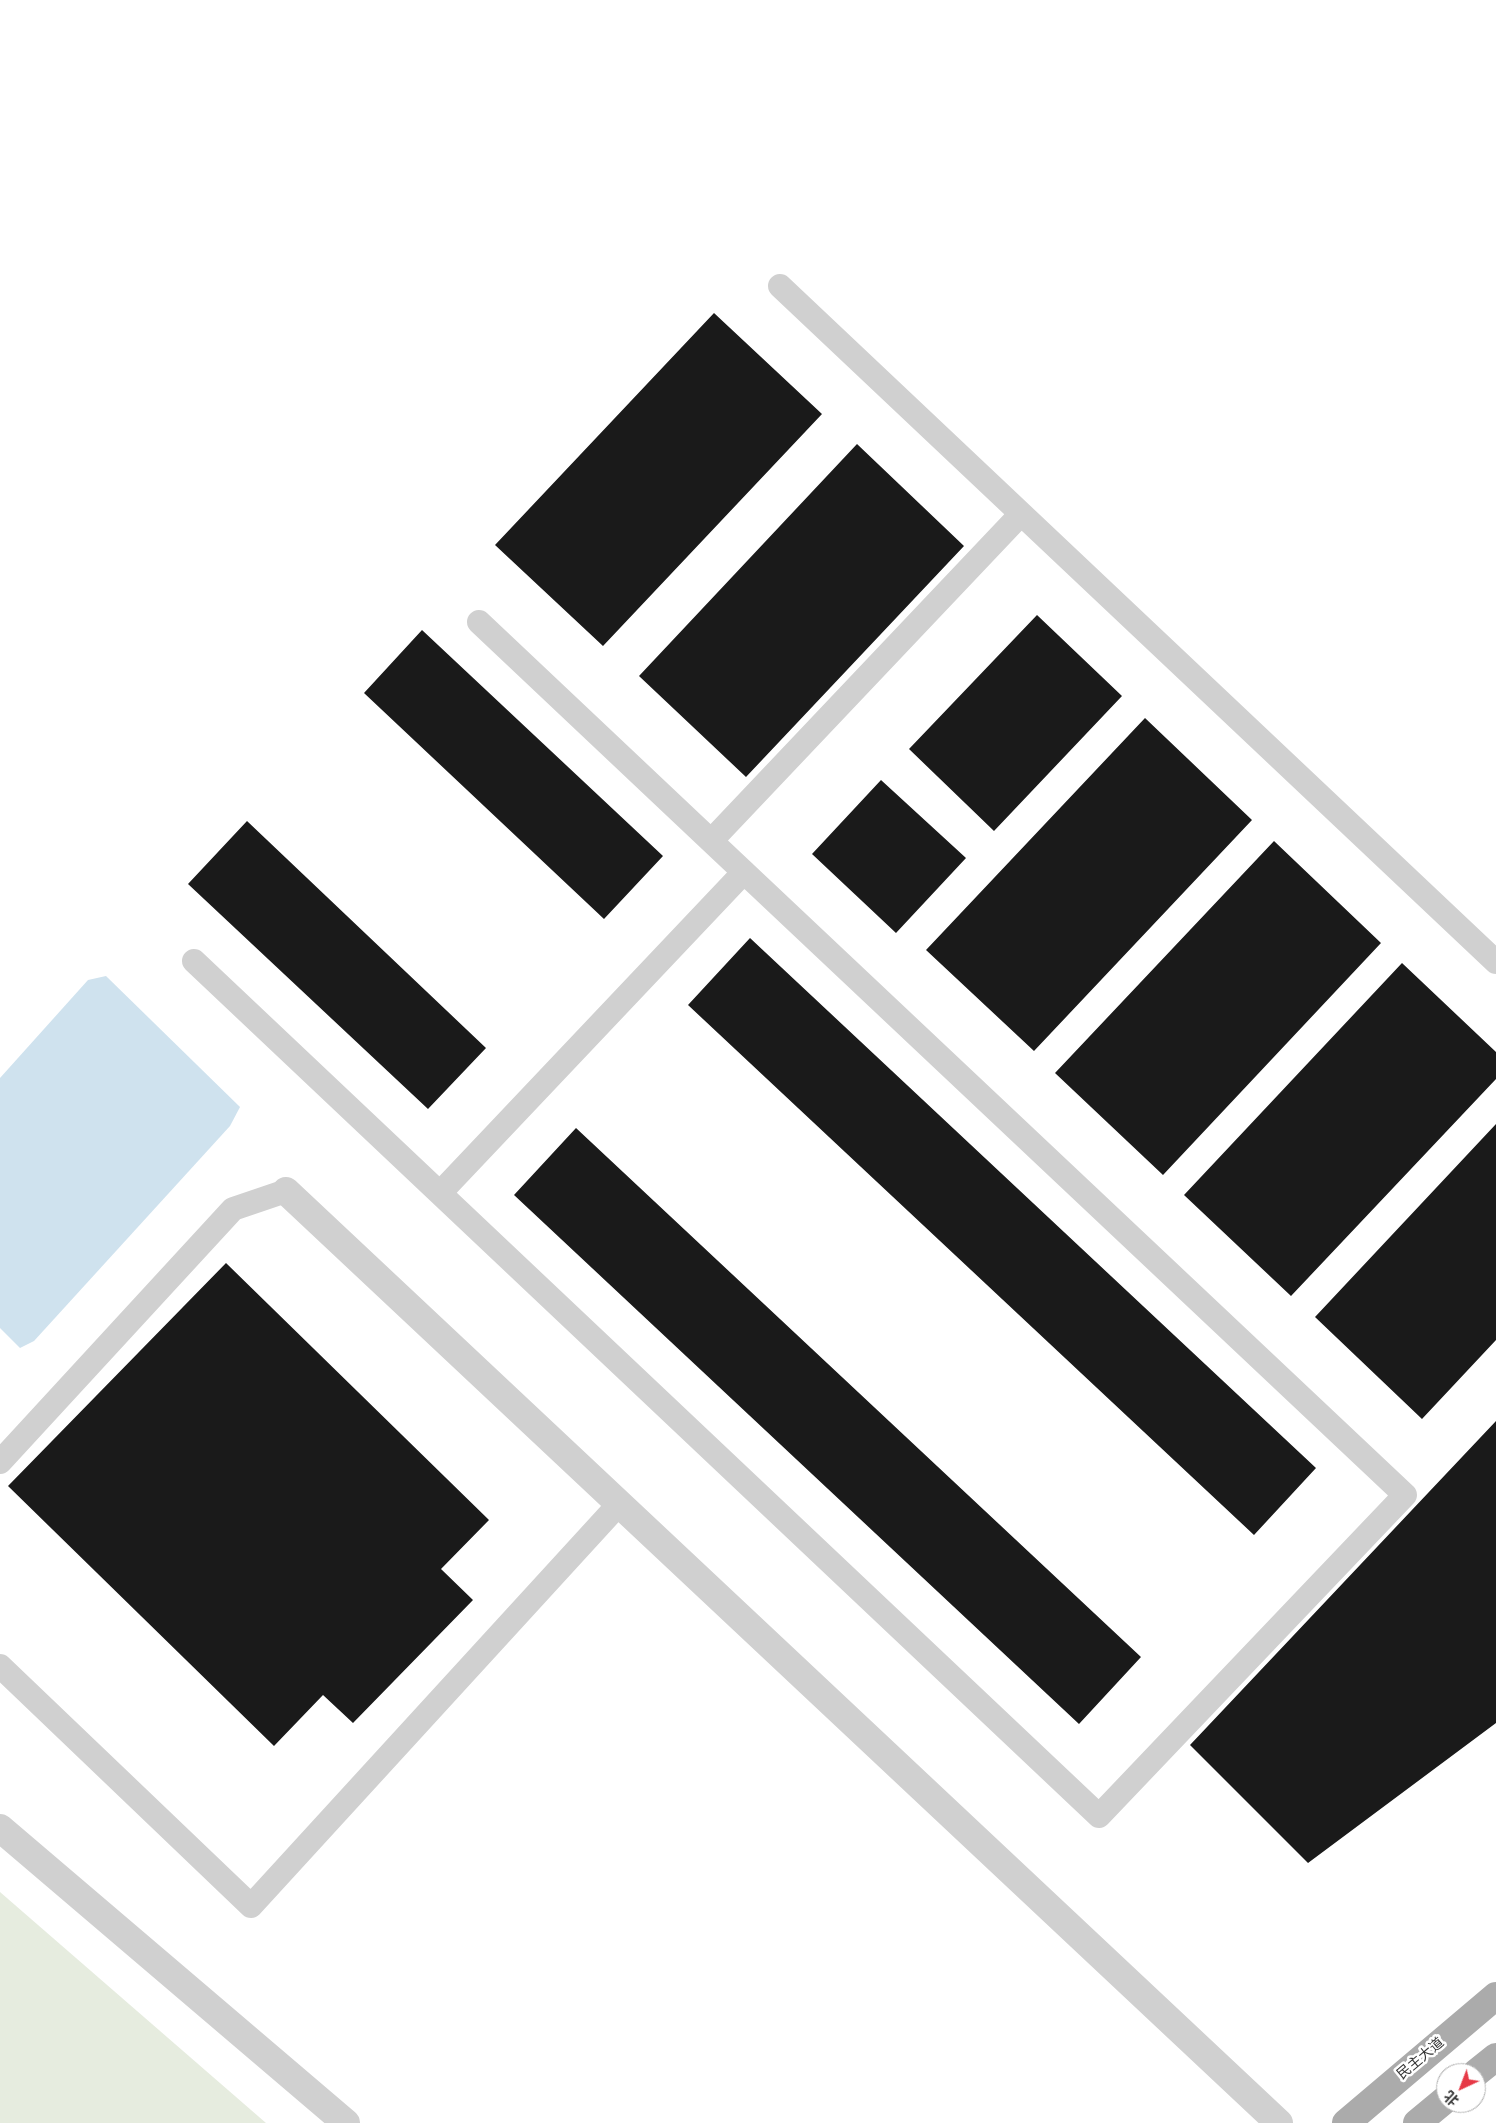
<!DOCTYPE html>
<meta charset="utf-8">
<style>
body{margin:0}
#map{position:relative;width:1496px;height:2123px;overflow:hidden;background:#fff;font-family:"Roboto Condensed","Noto Sans SC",sans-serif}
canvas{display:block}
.north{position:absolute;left:1436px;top:2063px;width:50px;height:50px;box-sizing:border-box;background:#fff;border:1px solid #adadad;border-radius:50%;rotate:223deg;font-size:14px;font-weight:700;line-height:20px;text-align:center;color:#333}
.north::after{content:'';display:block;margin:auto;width:18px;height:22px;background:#e63946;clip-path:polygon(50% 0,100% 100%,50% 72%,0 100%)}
</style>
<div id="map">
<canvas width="1496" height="2123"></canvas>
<div class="north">北</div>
</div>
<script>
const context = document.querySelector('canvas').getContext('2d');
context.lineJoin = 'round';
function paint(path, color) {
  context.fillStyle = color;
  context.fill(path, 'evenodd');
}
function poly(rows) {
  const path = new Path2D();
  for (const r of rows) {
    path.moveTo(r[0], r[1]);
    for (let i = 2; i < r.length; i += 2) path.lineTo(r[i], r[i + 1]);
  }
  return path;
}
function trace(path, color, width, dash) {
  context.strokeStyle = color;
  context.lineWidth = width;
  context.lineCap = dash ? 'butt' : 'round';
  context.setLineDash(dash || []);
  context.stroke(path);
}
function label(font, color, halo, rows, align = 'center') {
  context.font = font + ' "Roboto Condensed","Noto Sans SC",sans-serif';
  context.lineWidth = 5;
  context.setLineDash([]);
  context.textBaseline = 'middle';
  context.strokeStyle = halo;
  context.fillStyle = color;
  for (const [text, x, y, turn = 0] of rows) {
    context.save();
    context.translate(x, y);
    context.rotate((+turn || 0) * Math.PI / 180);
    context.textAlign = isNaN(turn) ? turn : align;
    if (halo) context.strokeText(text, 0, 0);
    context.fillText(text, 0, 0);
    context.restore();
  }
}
const green = poly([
 [0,1892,266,2123,0,2123]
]);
const water = poly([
 [106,976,240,1107,230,1126,34,1341,20,1348,0,1328,0,1078,88,980]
]);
const building = poly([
 [714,313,822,414,603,646,495,545],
 [857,444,964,546,746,777,639,676],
 [1037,615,1122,696,994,831,909,749],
 [422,630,663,856,604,919,364,693],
 [1145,718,1252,820,1034,1051,926,950],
 [881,780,966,858,896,933,812,854],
 [247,821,486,1048,428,1109,188,884],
 [1274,841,1381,943,1163,1175,1055,1073],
 [750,938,1316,1468,1254,1535,688,1005],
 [1402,963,1496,1052,1496,1079,1291,1296,1184,1195],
 [1496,1124,1496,1340,1422,1419,1315,1317],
 [576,1128,1141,1657,1079,1724,514,1195],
 [226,1263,489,1520,441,1569,473,1600,353,1723,323,1695,274,1746,8,1486],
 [1496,1421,1496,1723,1308,1863,1190,1745]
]);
const service = poly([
 [780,286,1496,962],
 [479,622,711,841,1021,514],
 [194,961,1099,1816,1405,1495,711,841],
 [440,1193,744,872],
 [0,1462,233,1209,286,1191],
 [0,1666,251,1906,619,1504]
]);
const minor = poly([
 [286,1191,1279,2123]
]);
const tertiary = poly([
 [0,1828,346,2123]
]);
const primary = poly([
 [1476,2073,1496,2057],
 [1346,2123,1496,1996],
 [1417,2123,1446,2099]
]);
const streetNames = [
 ["民主大道",1421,2059,-40]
];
paint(green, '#e6ecdf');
paint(water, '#cfe2ee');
paint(building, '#1a1a1a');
trace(service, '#d0d0d0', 24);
trace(minor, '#d0d0d0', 28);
trace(tertiary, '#d0d0d0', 28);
trace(primary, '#ababab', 28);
label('14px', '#333', '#fff', streetNames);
</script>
